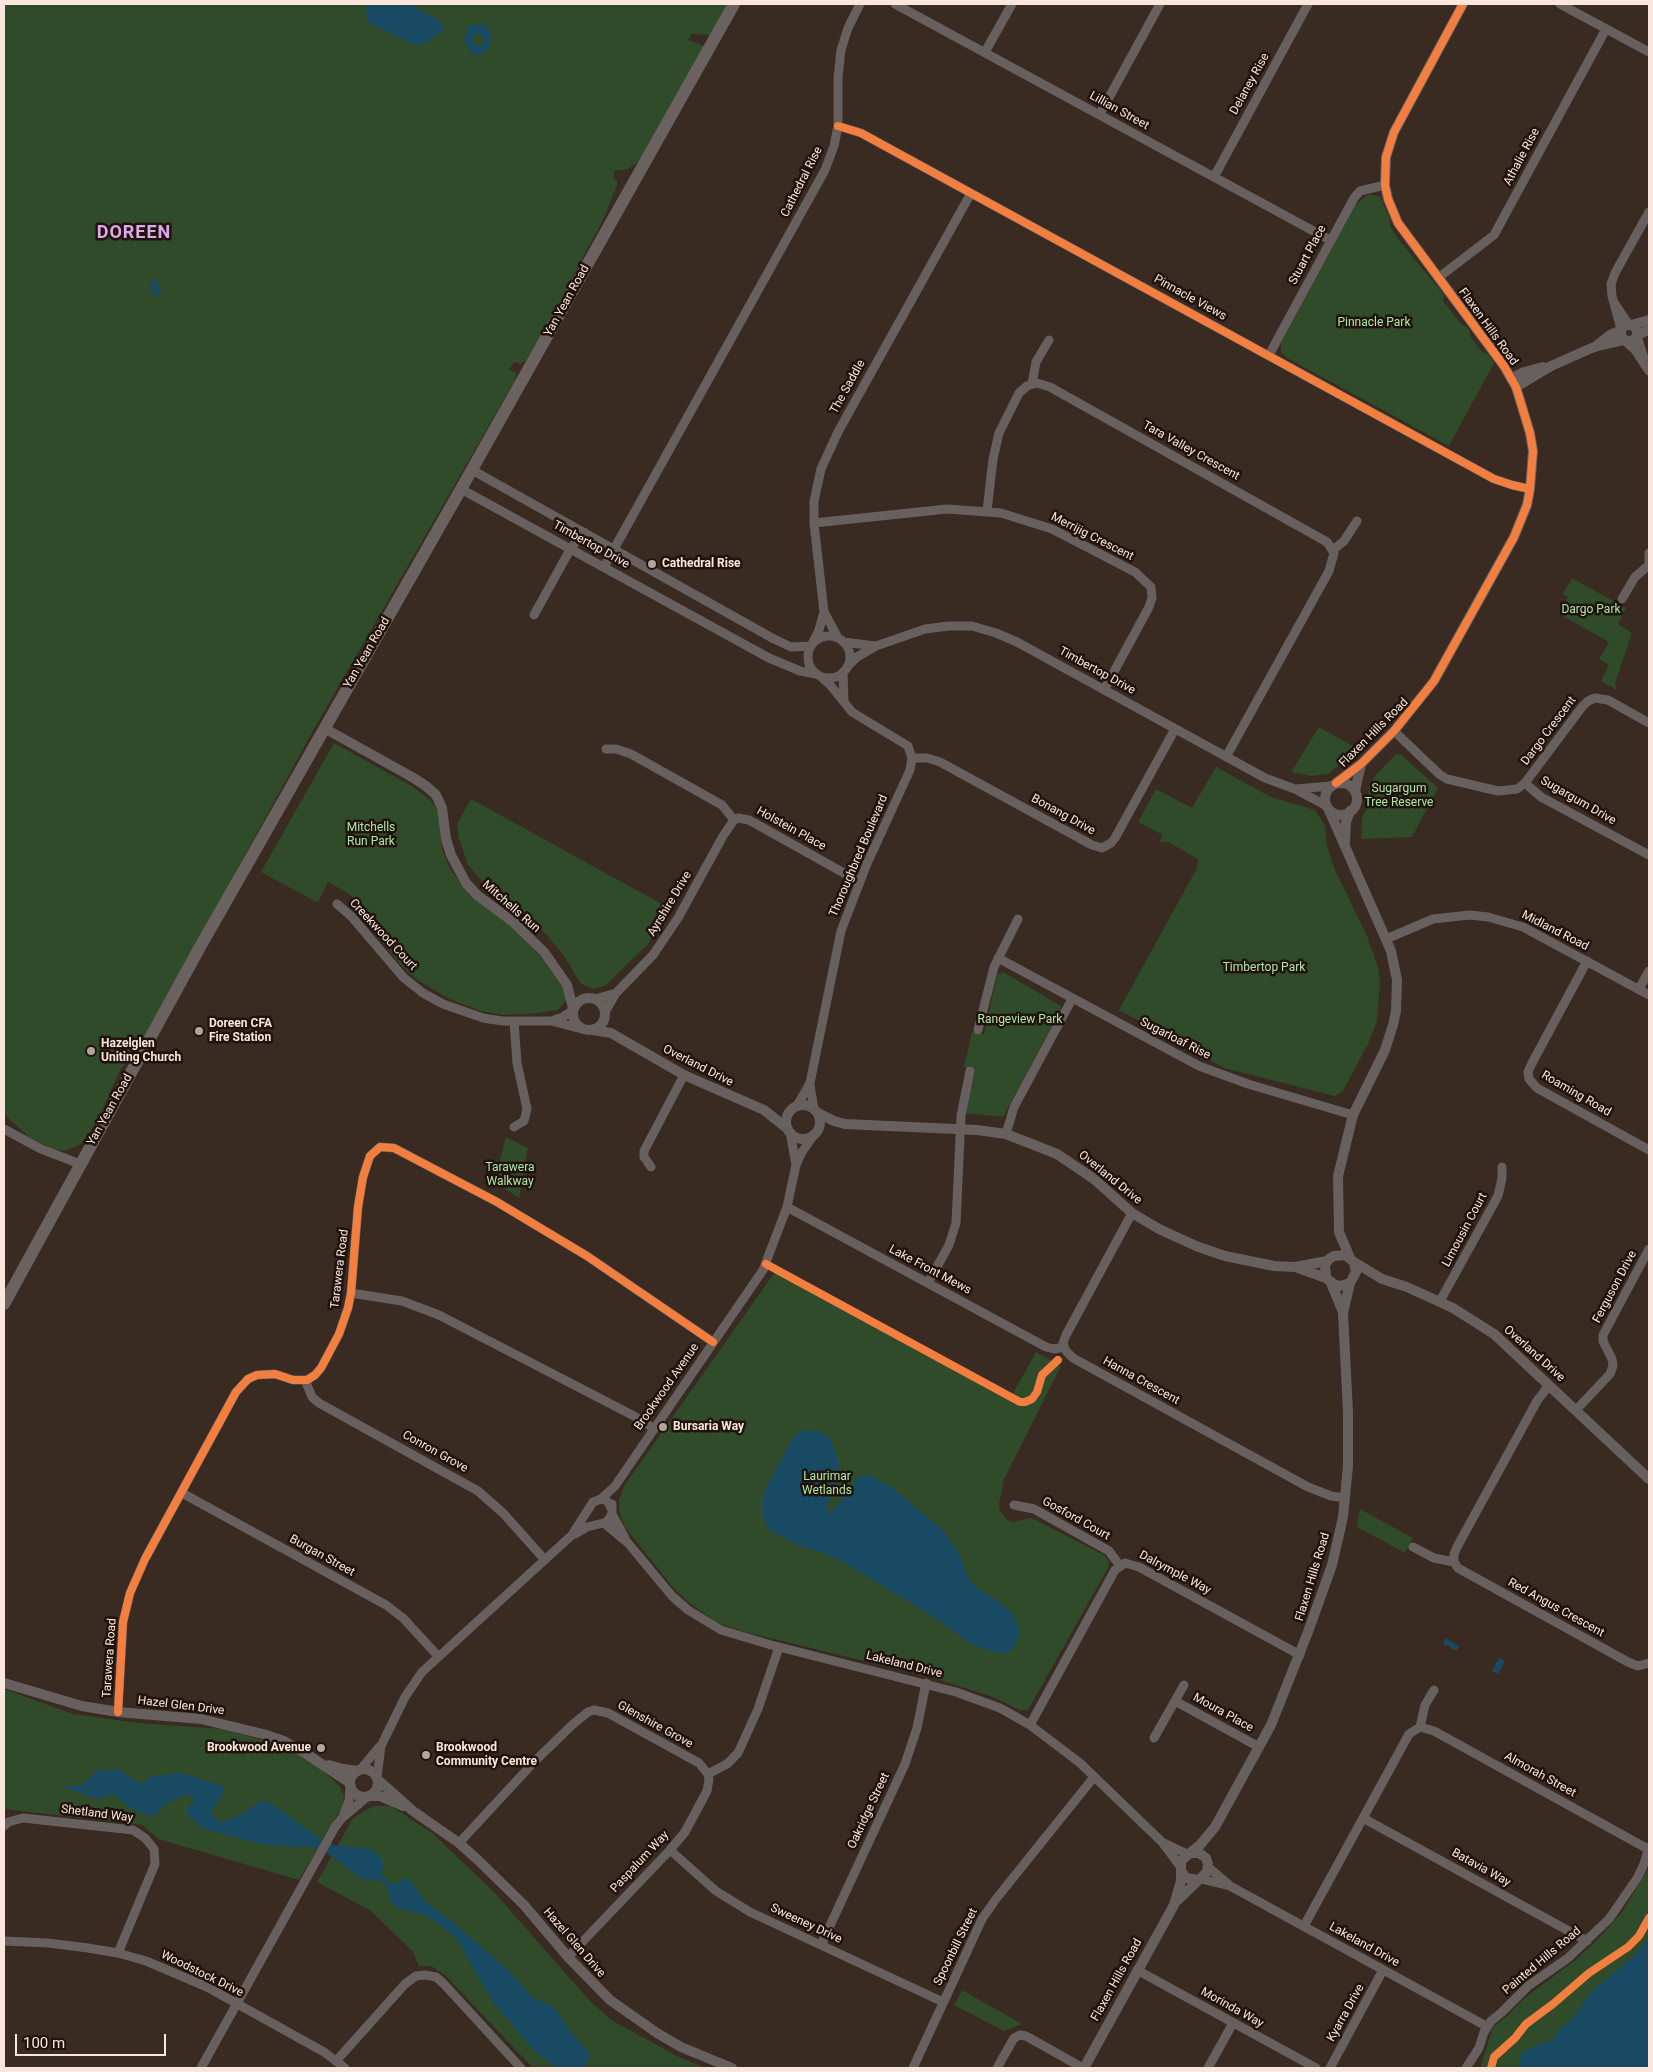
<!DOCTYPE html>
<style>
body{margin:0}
#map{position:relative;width:1653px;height:2072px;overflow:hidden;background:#392a22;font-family:Roboto,sans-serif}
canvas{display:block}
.frame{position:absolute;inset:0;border:5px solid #fae6dd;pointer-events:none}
.scale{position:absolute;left:15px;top:2034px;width:151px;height:22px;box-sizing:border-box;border:2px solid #fae6dd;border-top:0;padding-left:6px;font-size:15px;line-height:18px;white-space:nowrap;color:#fae6dd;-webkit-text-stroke:4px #20130d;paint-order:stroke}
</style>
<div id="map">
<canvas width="1653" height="2072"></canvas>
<div class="frame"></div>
<div class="scale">100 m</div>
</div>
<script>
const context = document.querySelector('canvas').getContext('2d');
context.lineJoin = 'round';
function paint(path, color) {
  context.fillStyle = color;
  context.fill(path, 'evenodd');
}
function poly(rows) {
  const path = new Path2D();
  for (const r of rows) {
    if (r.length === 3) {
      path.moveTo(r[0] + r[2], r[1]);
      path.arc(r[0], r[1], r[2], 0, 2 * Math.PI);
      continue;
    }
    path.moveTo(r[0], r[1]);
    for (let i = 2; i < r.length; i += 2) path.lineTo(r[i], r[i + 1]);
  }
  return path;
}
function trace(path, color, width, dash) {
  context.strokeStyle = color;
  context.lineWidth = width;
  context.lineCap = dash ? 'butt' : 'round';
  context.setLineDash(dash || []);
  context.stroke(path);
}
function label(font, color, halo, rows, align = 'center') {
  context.font = font + ' Roboto,sans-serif';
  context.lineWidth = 5;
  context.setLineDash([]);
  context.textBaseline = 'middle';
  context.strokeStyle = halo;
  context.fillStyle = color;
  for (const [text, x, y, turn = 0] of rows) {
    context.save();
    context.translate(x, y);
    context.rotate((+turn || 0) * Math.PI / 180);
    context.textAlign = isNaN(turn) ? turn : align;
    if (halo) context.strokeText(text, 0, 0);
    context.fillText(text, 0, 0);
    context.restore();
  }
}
const green = poly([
 [4,4,729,4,710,35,692,34,688,40,704,46,639,161,628,169,614,171,614,179,617,180,617,185,603,220,551,317,526,361,520,364,514,362,509,369,516,373,515,380,314,729,153,1023,140,1043,135,1045,124,1043,123,1045,132,1050,133,1055,120,1070,97,1122,81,1144,64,1151,53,1149,30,1138,4,1114],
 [1368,195,1374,195,1381,198,1390,220,1390,226,1399,240,1444,295,1443,301,1462,325,1466,326,1470,331,1470,336,1483,353,1488,354,1494,363,1449,446,1287,358,1281,352,1281,343,1356,204],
 [1572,578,1626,608,1618,624,1632,633,1615,683,1617,690,1601,681,1609,665,1599,659,1609,642,1559,614,1568,597,1563,594],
 [1319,727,1353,746,1338,766,1328,774,1312,776,1291,772],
 [334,743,415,788,430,800,437,809,442,849,449,867,469,895,507,922,540,956,569,997,558,1010,528,1014,504,1015,481,1011,449,999,416,979,400,964,358,913,351,895,328,882,318,903,261,872],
 [1396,754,1400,754,1438,788,1412,837,1361,839,1362,819,1367,807,1369,788,1375,776],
 [1216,767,1271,797,1315,810,1325,826,1327,845,1334,868,1367,936,1378,967,1380,981,1377,1021,1368,1044,1343,1091,1335,1096,1224,1068,1194,1050,1119,1010,1197,868,1198,859,1168,842,1159,842,1163,835,1138,822,1156,789,1192,808],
 [471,799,671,909,648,944,606,985,594,989,581,984,564,956,548,936,521,911,488,888,468,865,459,839,457,824],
 [1003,972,1061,1006,1060,1011,1003,1117,966,1113,975,1071,964,1067,972,1032,984,1034,997,975],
 [506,1137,528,1148,519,1198,494,1182],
 [777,1269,1011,1397,1036,1352,1061,1366,1004,1479,999,1504,1000,1511,1007,1520,1013,1522,1030,1518,1034,1519,1104,1555,1109,1562,1108,1568,1028,1710,1020,1710,993,1697,934,1678,745,1632,716,1622,687,1601,671,1585,625,1527,619,1511,619,1500,624,1486],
 [1360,1509,1413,1538,1405,1553,1357,1527],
 [4,1689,73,1714,138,1723,223,1729,284,1746,317,1765,333,1780,340,1787,344,1796,343,1805,299,1880,158,1839,142,1825,4,1809],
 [373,1806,391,1806,432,1833,494,1892,589,2000,611,2020,681,2058,706,2068,533,2068,445,1975,431,1966,419,1966,413,1952,371,1911,317,1882,353,1818],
 [1649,1868,1649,2068,1480,2068,1493,2027,1507,2016,1522,2000,1574,1961,1598,1939,1622,1912],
 [962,1990,1022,2024,1004,2031,954,2005]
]);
const water = poly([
 [366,4,410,4,438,20,444,26,444,29,426,43,415,45,367,22],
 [475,24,487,26,491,35,489,47,484,53,479,55,471,53,464,40,468,27],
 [477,33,484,37,483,43,480,46,475,45,472,39],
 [154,279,159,282,157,289,162,291,159,297,152,293,150,286],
 [804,1430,819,1431,831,1440,839,1464,838,1477,826,1509,827,1514,834,1510,859,1476,870,1475,891,1487,944,1531,960,1556,969,1580,980,1590,1000,1602,1011,1613,1017,1621,1019,1631,1018,1641,1013,1649,1007,1653,998,1653,973,1645,935,1618,845,1563,826,1554,800,1546,770,1530,763,1518,762,1504,765,1490,792,1440,796,1434],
 [1445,1638,1459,1646,1457,1650,1454,1650,1449,1646,1443,1644],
 [1499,1658,1505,1661,1498,1674,1492,1671],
 [98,1770,119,1770,140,1784,153,1776,181,1773,225,1787,220,1799,210,1813,220,1823,242,1814,261,1801,265,1801,271,1803,317,1837,334,1845,371,1849,380,1856,383,1863,382,1875,386,1880,391,1883,396,1884,406,1878,410,1880,426,1902,449,1919,509,1971,533,1998,553,2006,571,2032,590,2054,585,2067,558,2068,534,2051,490,1998,458,1941,447,1930,427,1916,398,1908,392,1903,389,1899,387,1886,381,1881,362,1879,330,1855,310,1846,300,1847,261,1844,204,1829,187,1815,186,1811,194,1799,192,1795,183,1795,166,1804,153,1817,130,1808,113,1793,97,1799,61,1786,81,1786],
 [1649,1937,1649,2068,1519,2068,1519,2057,1524,2051,1554,2039,1558,2031,1572,2019,1592,1991,1634,1956]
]);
const minor = poly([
 [895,4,1330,240],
 [1560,4,1649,52],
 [985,52,1012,4],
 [1100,114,1160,4],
 [838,126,861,133,1494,479,1512,485,1530,489],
 [1214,177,1308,4],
 [1438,278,1494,235,1606,29],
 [1615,304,1629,325],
 [1621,329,1612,296,1611,284,1615,273,1649,212],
 [1637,336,1644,358],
 [1625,341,1635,350,1649,371],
 [1269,355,1354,198,1360,191,1385,185],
 [1032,384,1036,362,1049,340],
 [472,470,774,639,791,647,811,646],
 [461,489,769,658,800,671,816,674],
 [987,511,993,459,999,433,1019,393,1027,386,1037,383,1050,387,1327,542,1334,553,1329,571,1226,757],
 [814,523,947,509,1001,513,1052,529,1135,572,1151,587,1152,598,1149,607,1104,690],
 [1333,550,1344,541,1357,521],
 [1649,553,1649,561],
 [604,567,825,170,834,146,838,126,838,78,841,50,848,28,860,4],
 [1622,599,1635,577,1649,565],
 [534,615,571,548,584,532],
 [829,657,21],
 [838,638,824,612,814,523,814,501,821,469,838,432,971,193],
 [813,642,819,630,824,612],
 [843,642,876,646],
 [847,667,857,657,876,646,925,629,949,626,972,626,996,633,1017,642,1265,778,1295,789,1327,806],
 [843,672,844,702],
 [1394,731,1439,774,1447,779,1498,791,1517,789,1525,783,1541,797,1649,855],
 [606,749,616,749,631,754,722,805,734,820,738,818,749,820,860,882],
 [912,758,927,758,940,762,1092,845,1102,848,1111,843,1115,838,1175,729],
 [1525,783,1582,707,1588,701,1595,698,1608,700,1649,723],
 [1296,789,1331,786],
 [337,904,351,916,404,978,423,993,443,1004,483,1018,502,1021,551,1021,582,1029],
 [1386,939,1433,919,1470,915,1488,917,1523,927,1649,995],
 [998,958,1199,1066,1248,1084,1353,1115],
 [1587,961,1531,1065,1528,1072,1529,1079,1537,1088,1649,1150],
 [1639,989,1649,971],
 [595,999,616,993,653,955,678,918,723,836,734,820],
 [605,1012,616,993],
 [554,1020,563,1017,573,1010],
 [514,1021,517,1063,527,1109,524,1121,514,1127],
 [978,1030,994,967,1018,919],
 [810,1085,814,1109],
 [797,1106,810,1083,841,931,866,866,910,770,912,758,908,746,852,712,831,686,820,676],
 [4,1129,41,1149,80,1164],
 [790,1132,796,1165],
 [1006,1134,1014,1107,1072,999],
 [651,1167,644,1157,644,1151,684,1075],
 [787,1207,1046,1347,1054,1349,1064,1347],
 [1132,1213,1066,1335,1063,1343,1066,1351,1073,1358,1308,1487,1331,1496,1345,1498],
 [928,1283,949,1245,956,1223,961,1116,970,1071],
 [351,1293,402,1301,439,1315,634,1416,653,1428],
 [1440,1301,1498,1196,1502,1178,1502,1167],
 [305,1380,312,1397,319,1403,478,1491,503,1513,545,1560],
 [1549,1385,1537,1401,1457,1547,1454,1554,1454,1562,1458,1568,1465,1572,1628,1662,1638,1666,1649,1663],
 [1576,1410,1610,1374,1613,1366,1612,1359,1603,1341,1603,1335,1649,1249],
 [182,1493,386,1605,403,1618,438,1656],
 [601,1499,615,1486,763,1270,787,1207,796,1165,802,1152,813,1136],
 [1014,1505,1034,1509,1109,1551,1120,1566],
 [612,1514,625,1538],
 [604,1523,628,1543,672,1596,688,1610,721,1630,771,1645,956,1692,1000,1708,1030,1725,1080,1763,1162,1842,1180,1866],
 [575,1534,587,1527,607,1522,612,1514,612,1504],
 [1413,1547,1434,1558,1454,1562],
 [1175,1701,1259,1747],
 [118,1712,123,1622,130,1593,145,1559,236,1392,248,1379,257,1375,275,1374,293,1380,307,1380,315,1375,321,1368,339,1334,348,1308,351,1293,358,1207,363,1177,370,1156,380,1147,394,1148,497,1202,587,1256,713,1342],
 [1030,1725,1115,1570,1125,1563,1139,1567,1300,1655],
 [1420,1727,1425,1705,1434,1690],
 [1154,1738,1184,1685],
 [360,1770,379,1747],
 [377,1777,381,1746,405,1697,422,1672,572,1535,593,1502,601,1499,605,1500,608,1502,612,1510],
 [343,1816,349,1801,350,1786],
 [1363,1818,1587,1941],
 [4,1826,8,1822,23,1818,133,1830,145,1838,154,1849,155,1864,118,1953],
 [459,1843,534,1762,572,1725,588,1712,594,1710,608,1713,699,1763,708,1774],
 [1164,1843,1187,1854],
 [670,1850,716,1891,750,1912,943,2002],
 [1208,1867,1228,1884],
 [1201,1879,1230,1886,1486,2026],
 [1304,1926,1409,1734,1420,1727,1434,1731,1648,1849],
 [4,1941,48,1943,88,1948,118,1953,146,1961,207,1987,324,2052,345,2068],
 [821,1945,905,1764,917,1728,926,1683],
 [568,1957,670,1850,685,1832,707,1791,709,1779,708,1774,727,1764,738,1753,758,1709,779,1647],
 [1137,1970,1316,2068],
 [337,2060,405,1984,416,1976,425,1975,436,1977,443,1983,521,2068],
 [201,2068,335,1827,342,1818,368,1796],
 [913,2068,982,1919,996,1899,1094,1777],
 [997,2068,1014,2038,1020,2035,1026,2036,1083,2068],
 [1208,2068,1233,2023],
 [1330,2068,1383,1970],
 [1466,2068,1479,2048,1484,2032,1491,2021,1501,2013,1528,1986,1568,1958,1609,1919,1638,1877,1644,1864,1649,1847]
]);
const tertiary = poly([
 [1629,333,8],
 [1631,325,1649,320],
 [1637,335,1649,330],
 [1595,347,1610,335,1621,330],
 [1511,379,1524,372,1543,367],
 [1516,387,1551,366,1594,347,1624,340],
 [324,728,412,777,426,786,436,795,442,808,446,839,451,855,466,883,477,895,512,921,544,952,567,985,573,1008],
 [1336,783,1361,764,1394,731,1434,681,1514,537,1527,505,1530,489,1533,451,1530,433,1516,387,1504,366,1398,223,1388,199,1385,185,1386,157,1394,132,1463,4],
 [1341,799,16],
 [1355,791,1361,764],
 [1329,810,1391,951,1397,980,1396,1011,1393,1025,1385,1050,1353,1115,1338,1176,1339,1232,1350,1258],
 [1345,842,1346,822,1350,811],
 [589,1014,16],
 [593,1030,611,1033,684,1075,764,1110,788,1129],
 [803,1122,17],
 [818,1113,834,1121,845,1124,977,1130,1006,1134,1057,1154,1094,1179,1132,1213,1159,1229,1196,1246,1225,1256,1274,1266,1295,1267,1327,1261],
 [1354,1262,1382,1279,1407,1287,1453,1308,1494,1334,1649,1479],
 [1298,1268,1326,1278],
 [1331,1283,1343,1312],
 [4,1683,82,1706,118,1712,201,1719,263,1734,284,1741,302,1751,350,1783],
 [329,1765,343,1769,358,1771],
 [364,1783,14],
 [377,1779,413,1811,459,1843,478,1860,524,1905,568,1957,610,2000,657,2033,681,2047,732,2068],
 [370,1796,380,1796,403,1806],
 [1190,1853,1200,1845,1215,1827,1271,1725,1308,1632,1332,1565,1343,1517,1348,1466,1348,1412,1343,1313,1350,1283,1356,1272,1354,1262,1345,1255,1334,1256,1329,1259,1325,1265,1326,1278,1335,1285,1340,1286,1350,1283],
 [1177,1901,1207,1872,1208,1864,1206,1858,1199,1853,1190,1853,1181,1861,1181,1871,1186,1878,1198,1880],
 [1084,2068,1174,1905,1181,1881,1181,1871]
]);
const secondary = poly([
 [4,1304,200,947,461,489,734,4]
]);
const cycleway = poly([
 [838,126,861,133,1494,479,1512,485,1530,489],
 [1336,783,1361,764,1394,731,1434,681,1514,537,1527,505,1530,489,1533,451,1530,433,1516,387,1504,366,1398,223,1388,199,1385,185,1386,157,1394,132,1463,4],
 [766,1264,1020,1402,1025,1402,1032,1399,1037,1392,1042,1375,1058,1360],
 [118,1712,123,1622,130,1593,145,1559,236,1392,248,1379,257,1375,275,1374,293,1380,307,1380,315,1375,321,1368,339,1334,348,1308,351,1293,358,1207,363,1177,370,1156,380,1147,394,1148,497,1202,587,1256,713,1342],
 [1491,2068,1494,2057,1515,2038,1526,2024,1553,2004,1589,1973,1628,1947,1639,1936,1649,1918]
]);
const markers = [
 [652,564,5,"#b6a49c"],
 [199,1031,5,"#b6a49c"],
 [91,1051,5,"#b6a49c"],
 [663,1427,5,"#b6a49c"],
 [321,1748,5,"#b6a49c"],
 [426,1755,5,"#b6a49c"]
];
const streetNames = [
 ["Delaney Rise",1250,84,-61],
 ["Lillian Street",1119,111,29],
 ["Athalie Rise",1522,157,-62],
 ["Cathedral Rise",802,182,-63],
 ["Stuart Place",1308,255,-62],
 ["Pinnacle Views",1190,298,29],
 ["Yan Yean Road",567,301,-61],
 ["Flaxen Hills Road",1488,327,54],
 ["The Saddle",848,387,-61],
 ["Tara Valley Crescent",1191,451,29],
 ["Merrijig Crescent",1092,537,27],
 ["Timbertop Drive",591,545,29],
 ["Yan Yean Road",367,653,-60],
 ["Timbertop Drive",1097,671,29],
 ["Dargo Crescent",1549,731,-53],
 ["Flaxen Hills Road",1374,733,-45],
 ["Sugargum Drive",1578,801,30],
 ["Bonang Drive",1063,815,29],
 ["Holstein Place",791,829,29],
 ["Thoroughbred Boulevard",859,856,-67],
 ["Ayrshire Drive",670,904,-59],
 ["Mitchells Run",511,907,41],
 ["Midland Road",1555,931,27],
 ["Creekwood Court",383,935,47],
 ["Sugarloaf Rise",1175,1039,27],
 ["Overland Drive",698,1066,27],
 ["Roaming Road",1576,1094,30],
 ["Yan Yean Road",110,1110,-61],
 ["Overland Drive",1110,1178,39],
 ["Limousin Court",1465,1230,-62],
 ["Tarawera Road",340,1269,-83],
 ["Lake Front Mews",930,1270,28],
 ["Ferguson Drive",1615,1287,-62],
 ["Overland Drive",1534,1354,42],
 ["Hanna Crescent",1141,1381,29],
 ["Brookwood Avenue",667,1387,-55],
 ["Conron Grove",435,1452,29],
 ["Gosford Court",1076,1519,29],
 ["Burgan Street",322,1556,29],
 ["Dalrymple Way",1175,1573,28],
 ["Flaxen Hills Road",1313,1577,-73],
 ["Red Angus Crescent",1556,1608,29],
 ["Tarawera Road",110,1658,-86],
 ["Lakeland Drive",904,1665,14],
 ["Hazel Glen Drive",181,1706,7],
 ["Moura Place",1223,1713,29],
 ["Glenshire Grove",655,1725,29],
 ["Almorah Street",1540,1775,29],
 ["Oakridge Street",869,1811,-65],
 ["Shetland Way",97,1814,7],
 ["Paspalum Way",640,1862,-47],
 ["Batavia Way",1481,1868,29],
 ["Sweeney Drive",806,1924,25],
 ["Hazel Glen Drive",574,1943,49],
 ["Lakeland Drive",1364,1945,29],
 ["Spoonbill Street",956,1947,-64],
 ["Painted Hills Road",1542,1961,-40],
 ["Woodstock Drive",202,1974,26],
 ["Flaxen Hills Road",1117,1980,-61],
 ["Morinda Way",1232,2008,29],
 ["Kyarra Drive",1346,2013,-61]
];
const parkNames = [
 ["Pinnacle Park",1374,323],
 ["Dargo Park",1591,610],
 ["Sugargum",1399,789],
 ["Tree Reserve",1399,803],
 ["Mitchells",371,828],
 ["Run Park",371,842],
 ["Timbertop Park",1264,968],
 ["Rangeview Park",1020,1020],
 ["Tarawera",510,1168],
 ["Walkway",510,1182],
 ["Laurimar",827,1477],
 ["Wetlands",827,1491]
];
const poiNames = [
 ["Cathedral Rise",662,564],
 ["Doreen CFA",209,1024],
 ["Fire Station",209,1038],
 ["Hazelglen",101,1044],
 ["Uniting Church",101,1058],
 ["Bursaria Way",673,1427],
 ["Brookwood Avenue",311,1748,"right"],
 ["Brookwood",436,1748],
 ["Community Centre",436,1762]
];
const districtNames = [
 ["DOREEN",134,233]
];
paint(green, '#2f4b29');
paint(water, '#184a64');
trace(minor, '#67605e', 9);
trace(tertiary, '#67605e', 10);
trace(secondary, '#6b615e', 12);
trace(cycleway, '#f27e40', 8);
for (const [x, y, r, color] of markers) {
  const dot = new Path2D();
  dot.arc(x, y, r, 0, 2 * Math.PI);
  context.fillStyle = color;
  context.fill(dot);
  trace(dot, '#20130d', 2);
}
label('12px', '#fae6dd', '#20130d', streetNames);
label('12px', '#ade6a6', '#20130d', parkNames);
label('bold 12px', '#fae6dd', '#20130d', poiNames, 'left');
context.letterSpacing = '1px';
label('bold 18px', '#dbaae8', '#20130d', districtNames);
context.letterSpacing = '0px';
</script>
